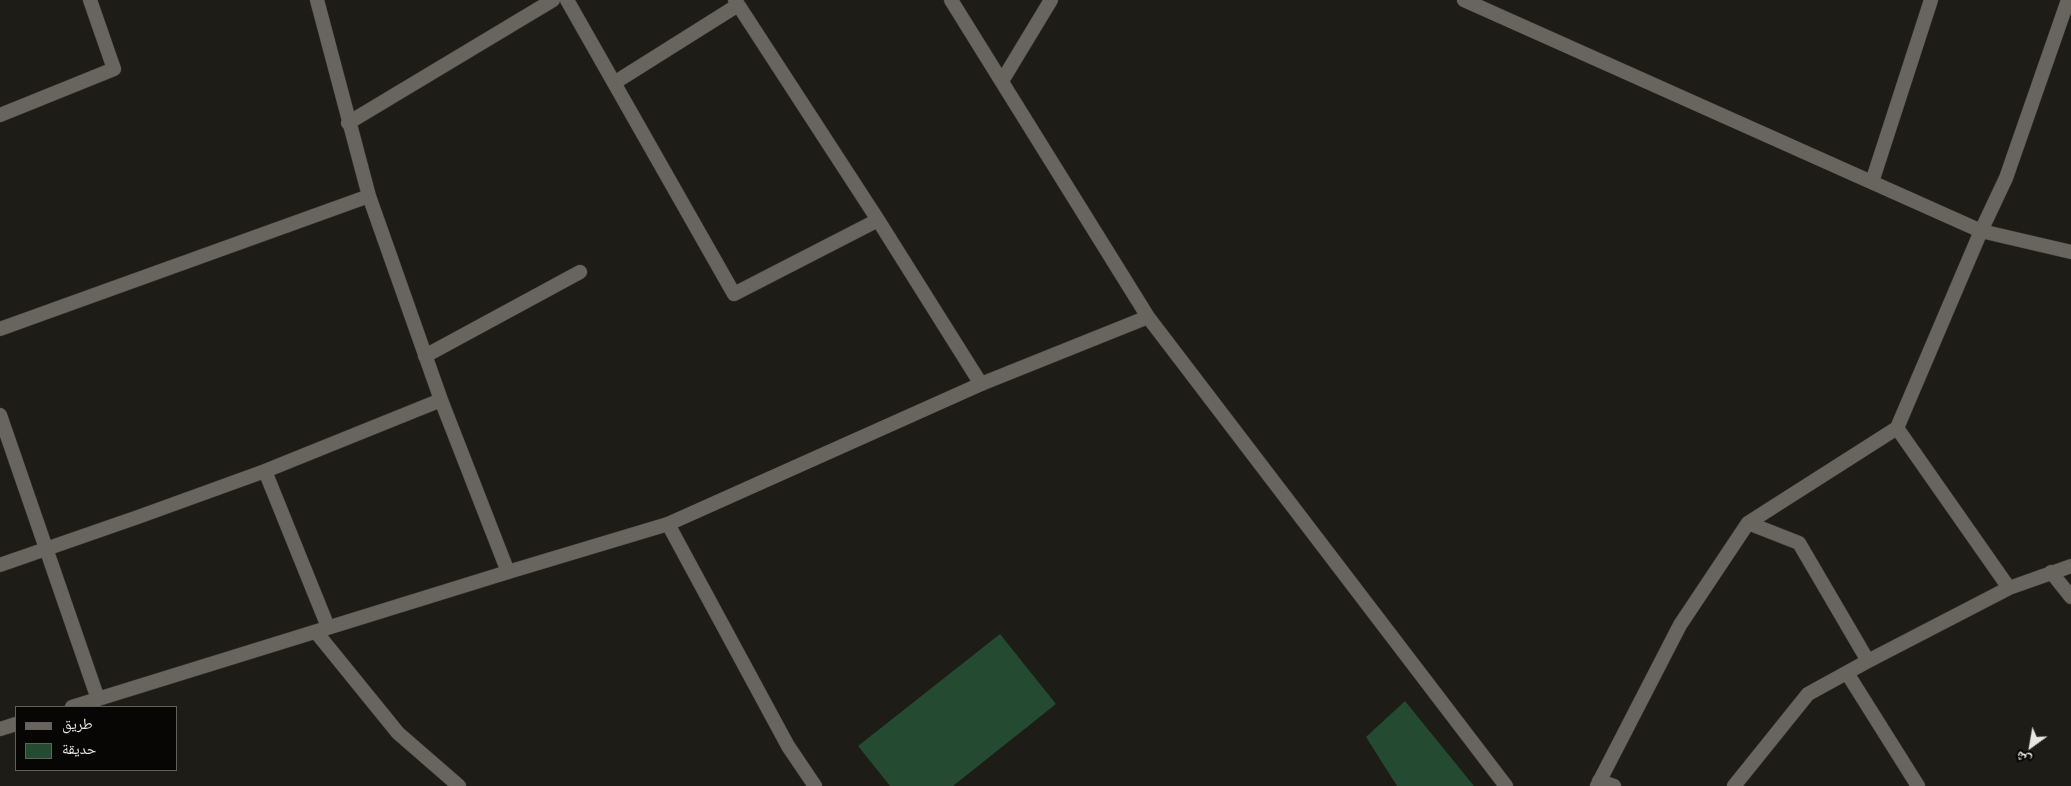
<!DOCTYPE html>
<meta charset="utf-8">
<style>
body{margin:0}
#map{position:relative;width:2071px;height:786px;overflow:hidden;background:#1d1c16;font-family:"DM Sans","Noto Naskh Arabic",sans-serif}
canvas{display:block}
.legend{position:absolute;left:15px;top:706px;width:162px;height:65px;box-sizing:border-box;background:#070605;border:1px solid #61605d;margin:0;padding:6px 9px;list-style:none;font-size:15px;color:#e7e6e2}
.legend li{display:flex;align-items:center;gap:10px;height:25px}
.legend b{width:25px;border:1px solid #61605d}
.north{position:absolute;left:2006px;top:721px;width:50px;height:50px;-webkit-text-stroke:4px #070605;paint-order:stroke;rotate:212deg;font-size:14px;font-weight:700;line-height:20px;text-align:center;color:#e7e6e2}
.north::after{content:'';display:block;margin:auto;width:18px;height:22px;background:#e7e6e2;clip-path:polygon(50% 0,100% 100%,50% 72%,0 100%)}
</style>
<div id="map">
<canvas width="2071" height="786"></canvas>
<ul class="legend">
<li><b style="height:6px;background:#67655e"></b>طريق</li>
<li><b style="height:14px;background:#244a32"></b>حديقة</li>
</ul>
<div class="north">ش</div>
</div>
<script>
const context = document.querySelector('canvas').getContext('2d');
context.lineJoin = 'round';
function paint(path, color) {
  context.fillStyle = color;
  context.fill(path, 'evenodd');
}
function poly(rows) {
  const path = new Path2D();
  for (const r of rows) {
    path.moveTo(r[0], r[1]);
    for (let i = 2; i < r.length; i += 2) path.lineTo(r[i], r[i + 1]);
  }
  return path;
}
function trace(path, color, width, dash) {
  context.strokeStyle = color;
  context.lineWidth = width;
  context.lineCap = dash ? 'butt' : 'round';
  context.setLineDash(dash || []);
  context.stroke(path);
}
const green = poly([
 [1000,634,1056,704,953,786,890,786,858,746],
 [1405,701,1474,786,1397,786,1366,737]
]);
const minor = poly([
 [317,0,369,196,441,400,508,572],
 [567,0,734,294,878,220],
 [735,0,878,220,981,384],
 [1464,0,1981,231,2071,252],
 [1002,81,1051,0],
 [614,83,738,5],
 [0,115,114,69,90,0],
 [348,123,553,0],
 [1872,182,1931,0],
 [0,329,369,196],
 [425,356,580,272],
 [0,415,98,699],
 [1897,428,2009,588],
 [265,471,328,627],
 [1748,523,1799,543,1868,661],
 [668,524,788,746,815,786],
 [0,565,138,517,265,471,441,400],
 [2051,572,2071,597],
 [316,632,398,733,459,786],
 [1847,673,1918,786],
 [1599,781,1614,786],
 [1597,786,1680,625,1748,523,1897,428,1981,231,2006,178,2068,0],
 [1734,786,1808,694,1868,661,2009,588,2071,566]
]);
const tertiary = poly([
 [951,0,1148,317,1506,786],
 [72,707,508,572,668,524,981,384,1148,317],
 [0,729,16,724]
]);
paint(green, '#244a32');
trace(minor, '#383734', 15);
trace(tertiary, '#383734', 15);
trace(minor, '#67655e', 14);
trace(tertiary, '#67655e', 14);
</script>
